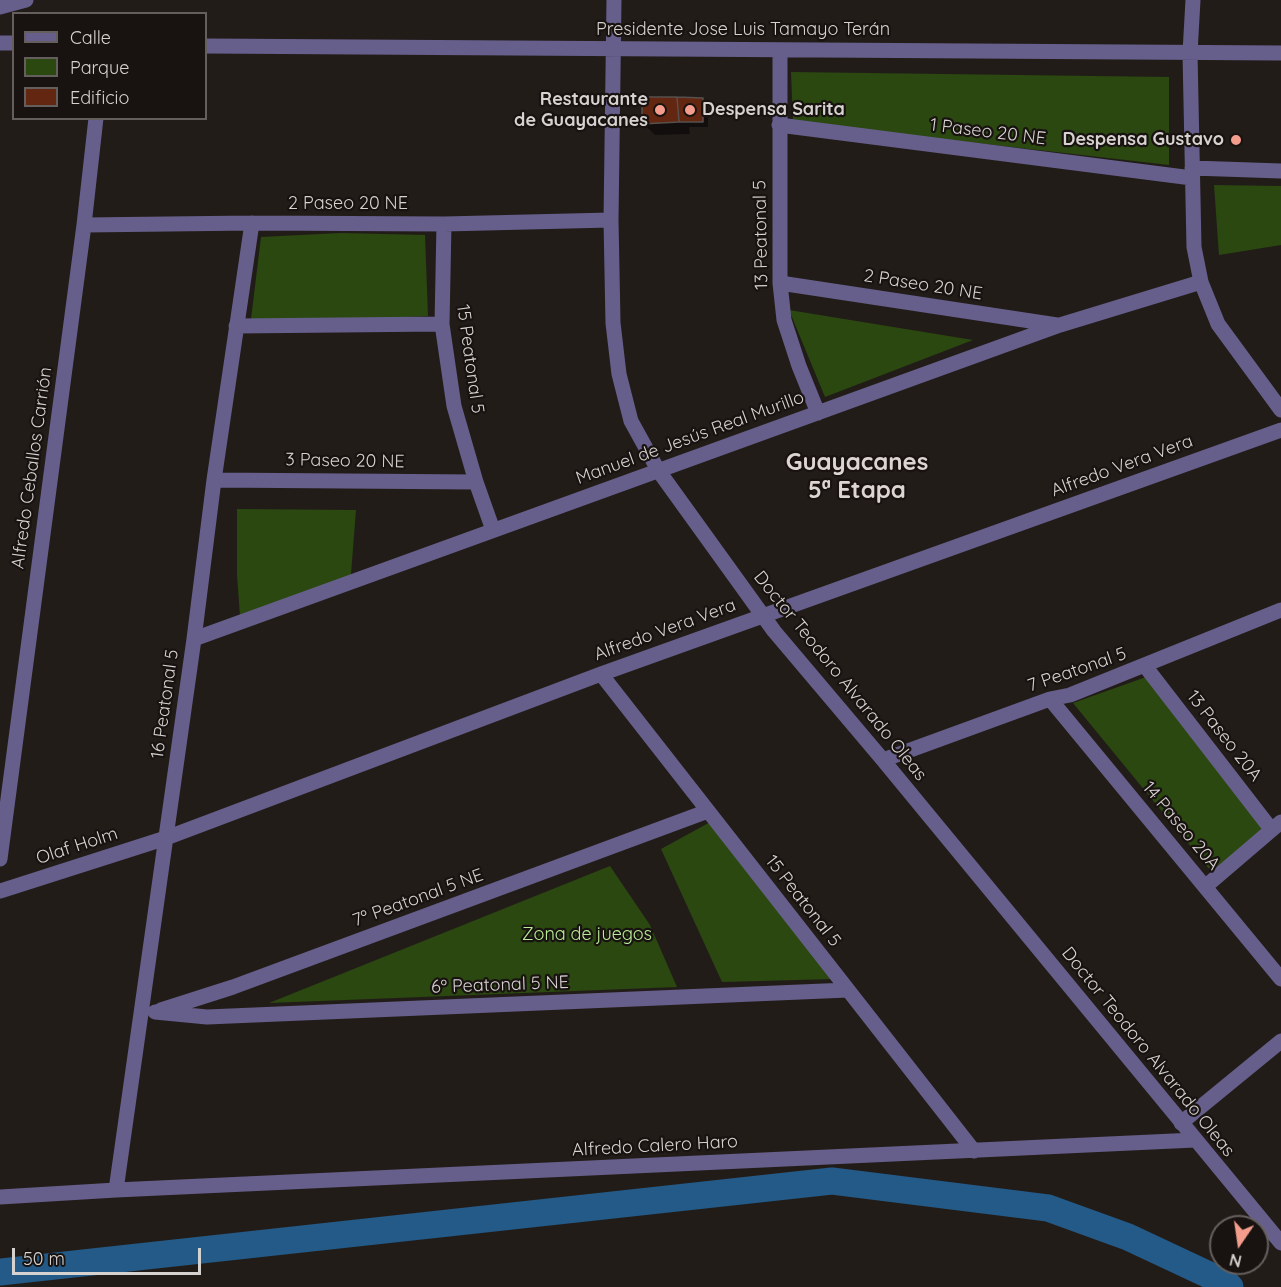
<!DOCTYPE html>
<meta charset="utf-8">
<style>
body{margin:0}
#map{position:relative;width:1281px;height:1287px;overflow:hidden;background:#221c19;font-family:Quicksand,sans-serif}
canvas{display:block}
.legend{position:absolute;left:12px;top:12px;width:195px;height:108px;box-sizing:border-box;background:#181310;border:2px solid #645f5d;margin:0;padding:8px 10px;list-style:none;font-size:18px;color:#d6d2d0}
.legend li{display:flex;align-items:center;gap:12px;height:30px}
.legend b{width:30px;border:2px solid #645f5d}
.north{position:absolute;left:1209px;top:1215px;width:60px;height:60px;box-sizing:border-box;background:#181310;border:2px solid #645f5d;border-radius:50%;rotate:193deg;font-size:16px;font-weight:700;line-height:24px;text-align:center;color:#d6d2d0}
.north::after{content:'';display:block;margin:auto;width:21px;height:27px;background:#f49d8d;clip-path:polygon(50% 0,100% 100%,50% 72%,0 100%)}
.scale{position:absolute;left:12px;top:1248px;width:189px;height:27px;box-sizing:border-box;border:3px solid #d6d2d0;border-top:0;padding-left:8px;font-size:18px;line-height:21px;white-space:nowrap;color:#d6d2d0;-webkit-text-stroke:4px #181310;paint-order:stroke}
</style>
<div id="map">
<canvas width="1281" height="1287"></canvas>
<ul class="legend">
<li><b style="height:8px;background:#675f8b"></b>Calle</li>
<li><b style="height:16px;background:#2a4810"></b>Parque</li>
<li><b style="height:16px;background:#632610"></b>Edificio</li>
</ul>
<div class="north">N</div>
<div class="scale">50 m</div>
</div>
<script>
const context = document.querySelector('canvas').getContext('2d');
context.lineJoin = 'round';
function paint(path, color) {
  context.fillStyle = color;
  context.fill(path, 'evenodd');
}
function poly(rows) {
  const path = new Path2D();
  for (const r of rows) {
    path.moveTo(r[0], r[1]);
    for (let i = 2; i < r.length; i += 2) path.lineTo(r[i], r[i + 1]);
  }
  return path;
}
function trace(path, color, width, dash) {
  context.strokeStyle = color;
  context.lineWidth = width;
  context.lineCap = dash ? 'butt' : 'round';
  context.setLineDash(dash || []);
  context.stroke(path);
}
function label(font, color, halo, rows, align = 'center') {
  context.font = font + ' Quicksand,sans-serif';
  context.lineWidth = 4.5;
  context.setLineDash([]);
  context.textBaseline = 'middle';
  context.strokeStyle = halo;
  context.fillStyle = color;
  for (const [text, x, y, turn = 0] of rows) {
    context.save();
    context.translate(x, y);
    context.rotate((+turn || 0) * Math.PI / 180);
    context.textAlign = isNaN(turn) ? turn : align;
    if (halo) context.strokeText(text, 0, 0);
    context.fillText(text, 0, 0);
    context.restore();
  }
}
const green = poly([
 [791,72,1169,77,1169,165,793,122],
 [1214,185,1281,186,1281,245,1219,255],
 [341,233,425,235,428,316,338,320,251,319,261,237],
 [789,310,973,340,825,397],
 [237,509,356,510,351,574,356,579,240,616,237,575],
 [1146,677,1275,835,1219,881,1073,703],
 [714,820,835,979,722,982,661,849],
 [610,866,650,925,677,987,269,1003]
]);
const shadow = poly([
 [702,100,708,105,708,127,689,127,690,134,655,135,643,123]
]);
const canal = poly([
 [0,1272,832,1181,1048,1208,1128,1237,1226,1283,1230,1287]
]);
const building = poly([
 [642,97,677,97,679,122,642,124,642,97],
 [677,97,703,98,703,122,679,122,677,97]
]);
const minor = poly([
 [614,0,611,220,613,323,619,374,631,421,658,470,774,631,883,760,1281,1243],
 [1193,0,1190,53,1194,247,1201,282,1218,324,1281,410],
 [0,7,26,0],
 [0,43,14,43],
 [206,46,1281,53],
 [780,50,780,283,784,320,799,366,818,413],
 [779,125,1192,178],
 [1192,168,1281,171],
 [444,224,442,324,454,406,476,482,493,530],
 [84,225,252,223,444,224,611,220],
 [780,283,1057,325],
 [236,326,442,324],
 [214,480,476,482],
 [194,639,1060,325,1201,282],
 [1145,666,1271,829],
 [601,674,974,1151],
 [1050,699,1281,979],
 [883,760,1050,699,1070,695,1281,610],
 [0,859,84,225,96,118],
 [1206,886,1281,822],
 [0,891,166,838,601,674,1281,430],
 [161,1010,233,987,708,811],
 [155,1012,207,1017,848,990],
 [1181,1123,1281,1041],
 [116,1190,194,639,214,480,252,223],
 [0,1197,116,1190,1195,1140]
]);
const markers = [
 [660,110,6,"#f49d8d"],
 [690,110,6,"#f49d8d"],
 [1236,140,6,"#f49d8d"]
];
const streetNames = [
 ["Presidente Jose Luis Tamayo Terán",743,30],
 ["1 Paseo 20 NE",988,132,7],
 ["2 Paseo 20 NE",348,204],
 ["13 Peatonal 5",761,235,-91],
 ["2 Paseo 20 NE",923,285,9],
 ["15 Peatonal 5",470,359,82],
 ["Manuel de Jesús Real Murillo",690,438,-20],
 ["3 Paseo 20 NE",345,461,1],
 ["Alfredo Vera Vera",1122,466,-20],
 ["Alfredo Ceballos Carrión",32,468,-82],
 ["Alfredo Vera Vera",665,630,-20],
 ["7 Peatonal 5",1077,670,-19],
 ["Doctor Teodoro Alvarado Oleas",840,676,51],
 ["16 Peatonal 5",165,704,-82],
 ["13 Paseo 20A",1224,736,52],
 ["14 Paseo 20A",1181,826,50],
 ["Olaf Holm",77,846,-18],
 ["7º Peatonal 5 NE",418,898,-20],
 ["15 Peatonal 5",803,901,52],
 ["6º Peatonal 5 NE",500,985,-2],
 ["Doctor Teodoro Alvarado Oleas",1148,1052,51],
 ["Alfredo Calero Haro",655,1146,-3]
];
const poiNames = [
 ["Restaurante",648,100],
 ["de Guayacanes",648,121],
 ["Despensa Sarita",702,110,"left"],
 ["Despensa Gustavo",1224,140]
];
const parkNames = [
 ["Zona de juegos",587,935]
];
const districtNames = [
 ["Guayacanes",857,463],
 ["5ª Etapa",857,491]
];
paint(green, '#2a4810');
paint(shadow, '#0007');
trace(canal, '#235a87', 27);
paint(building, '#632610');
trace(building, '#57504d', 1.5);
trace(minor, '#675f8b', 15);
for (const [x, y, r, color] of markers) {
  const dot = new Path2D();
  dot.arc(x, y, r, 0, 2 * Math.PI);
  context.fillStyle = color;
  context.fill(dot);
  trace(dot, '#181310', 2);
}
label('18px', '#d6d2d0', '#181310', streetNames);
label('bold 18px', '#d6d2d0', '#181310', poiNames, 'right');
label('18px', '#b9ec97', '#181310', parkNames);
label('bold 24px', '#ddd5d1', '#181310', districtNames);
</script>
